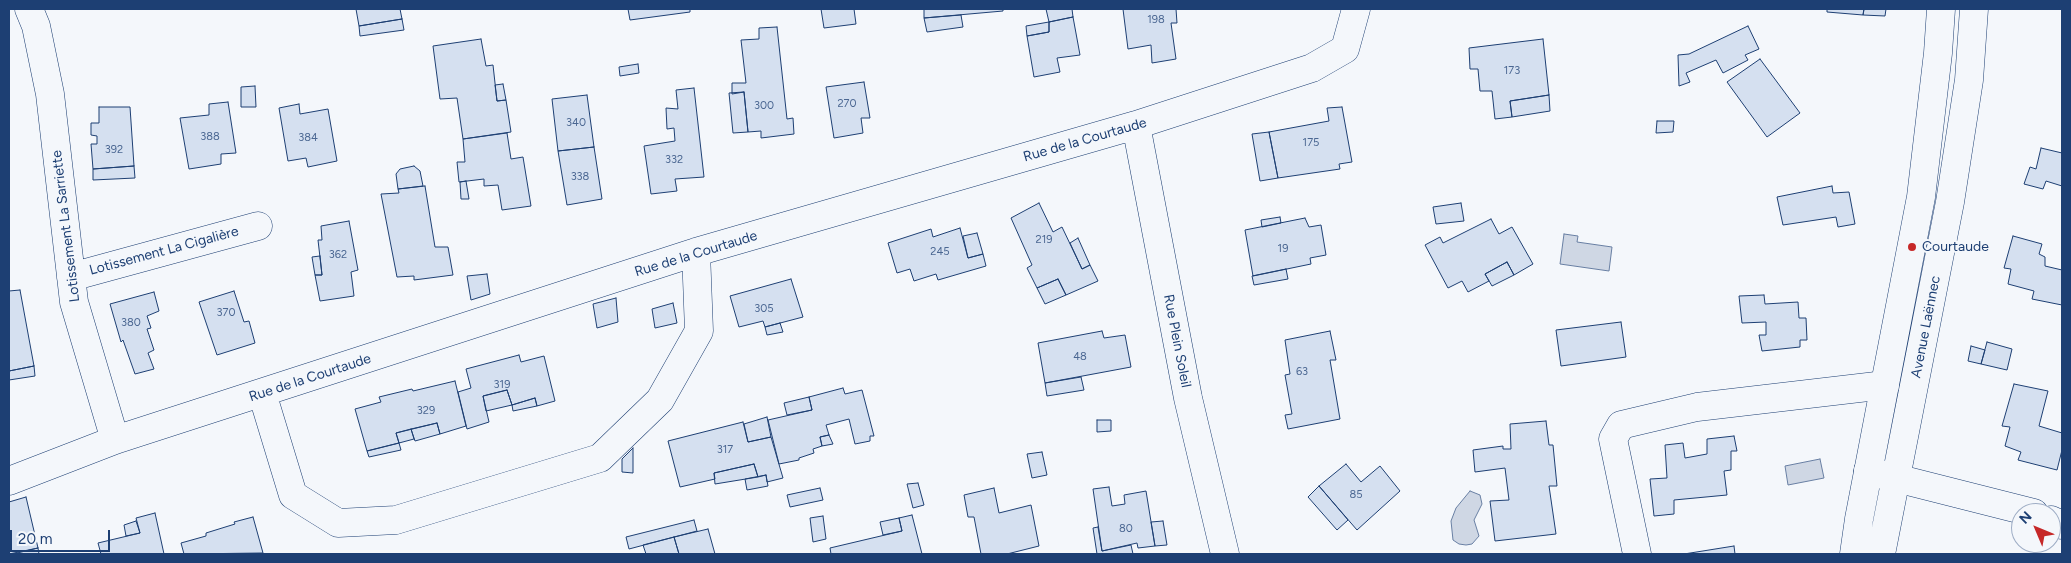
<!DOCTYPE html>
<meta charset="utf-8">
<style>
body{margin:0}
#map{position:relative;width:2071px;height:563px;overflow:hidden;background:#f4f7fb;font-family:Figtree,sans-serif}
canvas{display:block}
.frame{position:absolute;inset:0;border:10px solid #1d3f73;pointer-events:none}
.north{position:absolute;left:2011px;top:503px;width:50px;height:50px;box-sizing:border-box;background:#f4f7fb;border:1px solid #9eadc5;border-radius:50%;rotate:315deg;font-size:14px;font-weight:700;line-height:20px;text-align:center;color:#1d3f73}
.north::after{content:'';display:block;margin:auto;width:18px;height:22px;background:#c62828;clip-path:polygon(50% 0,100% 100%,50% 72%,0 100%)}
.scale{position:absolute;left:10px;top:530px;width:100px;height:22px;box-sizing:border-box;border:2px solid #1d3f73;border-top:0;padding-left:6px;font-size:15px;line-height:18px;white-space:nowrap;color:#1d3f73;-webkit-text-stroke:4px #f4f7fb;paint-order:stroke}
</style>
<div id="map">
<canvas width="2071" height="563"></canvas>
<div class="frame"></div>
<div class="north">N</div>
<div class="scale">20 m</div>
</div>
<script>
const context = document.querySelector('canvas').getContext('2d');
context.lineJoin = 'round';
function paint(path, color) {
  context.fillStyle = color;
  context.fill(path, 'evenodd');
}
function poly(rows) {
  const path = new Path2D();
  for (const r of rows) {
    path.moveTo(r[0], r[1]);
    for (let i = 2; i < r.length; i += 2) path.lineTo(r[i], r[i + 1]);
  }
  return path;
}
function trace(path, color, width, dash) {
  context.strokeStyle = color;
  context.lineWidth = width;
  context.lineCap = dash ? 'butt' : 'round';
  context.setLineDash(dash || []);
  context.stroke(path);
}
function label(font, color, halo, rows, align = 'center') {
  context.font = font + ' Figtree,sans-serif';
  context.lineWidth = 4;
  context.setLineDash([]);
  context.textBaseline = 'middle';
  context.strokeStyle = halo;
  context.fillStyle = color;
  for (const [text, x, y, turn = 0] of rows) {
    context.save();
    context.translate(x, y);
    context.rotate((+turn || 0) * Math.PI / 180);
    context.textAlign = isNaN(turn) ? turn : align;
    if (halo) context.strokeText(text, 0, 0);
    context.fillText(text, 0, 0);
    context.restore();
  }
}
const water = poly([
 [1564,234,1578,236,1577,242,1612,247,1609,271,1560,264,1564,234],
 [1820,459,1824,478,1788,485,1785,466,1820,459],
 [1470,491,1480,495,1482,504,1474,520,1479,536,1472,544,1466,545,1459,544,1453,540,1451,521,1456,508,1470,491]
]);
const building = poly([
 [356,9,400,9,402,19,359,26,356,9],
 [628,9,690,9,690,12,630,20,628,9],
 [821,9,854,9,856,24,824,28,821,9],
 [924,9,1003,9,1003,11,924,18,924,9],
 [1046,9,1072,9,1073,17,1049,22,1046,9],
 [1123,9,1176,9,1177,23,1171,23,1176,59,1152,63,1151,45,1128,49,1123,9],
 [1827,9,1864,9,1863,15,1827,12,1827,9],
 [1864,9,1886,9,1885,16,1863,15,1864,9],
 [961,15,963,27,927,32,924,18,961,15],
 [1073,17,1080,55,1057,58,1060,72,1034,77,1027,36,1049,32,1049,22,1073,17],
 [402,19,404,30,360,36,359,26,402,19],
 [1049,22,1049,32,1027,36,1026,26,1049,22],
 [1748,26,1759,49,1745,55,1748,60,1723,73,1716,60,1686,73,1690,82,1679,86,1678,55,1689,54,1748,26],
 [777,27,787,119,793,118,794,134,761,138,761,131,748,132,744,92,732,94,732,83,746,83,741,40,759,39,759,28,777,27],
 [481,39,486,66,493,65,497,101,506,100,511,132,463,139,457,98,440,99,433,46,481,39],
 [1543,39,1549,95,1510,101,1512,117,1495,119,1492,91,1480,91,1478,69,1470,69,1469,48,1543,39],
 [1760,59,1800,113,1767,137,1727,82,1760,59],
 [638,64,639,73,620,76,619,67,638,64],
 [864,82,870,118,861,118,863,133,834,138,826,87,864,82],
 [503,84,506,100,497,101,495,85,503,84],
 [255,86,256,107,241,107,241,87,255,86],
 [694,88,704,177,675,179,677,191,651,194,644,146,675,141,674,128,667,129,666,108,678,109,676,90,694,88],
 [744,92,748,132,733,133,729,93,744,92],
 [587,95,594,147,558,151,552,99,587,95],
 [1549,95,1550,111,1512,117,1510,101,1549,95],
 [228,102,236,153,221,154,221,164,189,169,180,118,209,115,209,104,228,102],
 [299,104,300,114,328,109,337,161,308,167,306,158,288,161,279,108,299,104],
 [99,107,130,107,134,166,93,169,91,144,97,144,97,136,91,135,91,123,99,123,99,107],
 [1342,107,1352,162,1339,164,1340,169,1278,178,1269,132,1329,121,1327,108,1342,107],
 [1657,121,1674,121,1673,132,1656,133,1657,121],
 [1269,132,1278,178,1260,181,1252,134,1269,132],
 [507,133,511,159,523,157,531,206,502,210,498,185,484,186,484,179,459,182,457,162,465,162,463,139,507,133],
 [594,147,602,199,567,205,558,151,594,147],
 [2041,148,2062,153,2062,186,2046,181,2043,189,2024,184,2030,167,2036,169,2041,148],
 [134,166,135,178,93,180,93,169,134,166],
 [414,166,420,171,423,186,398,189,396,174,400,169,414,166],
 [466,181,469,199,461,199,460,182,466,181],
 [425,186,435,247,448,247,453,275,414,280,414,276,397,277,381,194,399,193,398,189,425,186],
 [1832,186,1833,193,1849,192,1855,224,1838,227,1836,217,1783,225,1777,197,1832,186],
 [1039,203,1053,232,1062,227,1082,269,1090,265,1098,281,1066,295,1058,279,1037,288,1027,268,1032,265,1011,218,1039,203],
 [1461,203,1464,221,1436,224,1433,207,1461,203],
 [1280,217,1281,223,1262,227,1261,220,1280,217],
 [1305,218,1309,227,1321,225,1326,255,1310,258,1311,264,1253,276,1245,230,1305,218],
 [1491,219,1499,234,1512,227,1533,264,1514,275,1507,262,1485,274,1489,281,1468,292,1462,281,1448,288,1425,245,1440,237,1443,243,1491,219],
 [349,221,358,270,351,272,354,296,320,301,315,275,322,275,318,240,322,240,321,226,349,221],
 [960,228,968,258,983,254,986,266,938,280,936,274,914,281,910,269,897,273,888,243,931,229,933,237,960,228],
 [977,233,983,254,968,258,963,236,977,233],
 [2013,236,2042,244,2039,254,2045,257,2045,266,2062,270,2062,305,2032,299,2034,291,2008,284,2011,269,2004,268,2013,236],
 [1078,238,1090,265,1082,269,1070,243,1078,238],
 [320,256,322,275,315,275,312,257,320,256],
 [1507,262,1514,275,1492,286,1485,274,1507,262],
 [1286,269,1288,279,1254,285,1252,276,1286,269],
 [487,274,490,294,471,300,467,276,487,274],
 [791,279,803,317,765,327,763,321,739,327,730,296,791,279],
 [1058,279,1066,295,1045,304,1037,288,1058,279],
 [20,290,34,366,9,371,9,291,20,290],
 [234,291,244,322,249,321,255,343,217,355,199,302,234,291],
 [154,292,159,311,147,316,151,328,147,329,154,350,148,353,154,369,135,374,123,340,121,342,110,304,154,292],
 [1764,295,1765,304,1798,302,1799,318,1806,318,1807,340,1800,340,1800,347,1762,351,1759,335,1766,335,1766,322,1742,323,1739,296,1764,295],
 [616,298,618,322,597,328,593,304,616,298],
 [673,303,677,323,655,328,652,309,673,303],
 [1621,322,1626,357,1561,366,1556,330,1621,322],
 [780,323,783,332,767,335,765,327,780,323],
 [1102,331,1104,338,1125,335,1131,367,1045,383,1038,343,1102,331],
 [1330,331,1336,360,1330,360,1340,419,1288,429,1285,415,1292,414,1285,375,1290,374,1285,340,1330,331],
 [1987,342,2012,349,2007,370,1981,364,1987,342],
 [1971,346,1985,350,1981,364,1968,361,1971,346],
 [519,355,521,362,544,356,555,401,537,406,535,398,512,405,507,390,483,396,489,422,467,429,458,392,471,388,466,369,519,355],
 [34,366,35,376,9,380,9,371,34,366],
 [1081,377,1084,390,1047,396,1045,383,1081,377],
 [455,381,466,426,440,434,437,423,396,433,399,443,367,451,355,409,381,402,379,397,412,389,413,391,455,381],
 [2014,384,2048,391,2039,426,2062,433,2062,450,2057,470,2018,460,2021,452,2005,446,2010,427,2002,426,2014,384],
 [843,388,845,394,862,390,874,436,870,436,870,441,855,444,849,419,826,425,829,435,820,437,822,446,813,449,814,453,799,458,799,460,779,464,768,420,812,410,809,397,843,388],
 [507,390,512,405,486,411,483,396,507,390],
 [809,397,812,410,787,415,784,403,809,397],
 [535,398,537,406,513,411,512,405,535,398],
 [767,417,771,437,748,442,744,424,767,417],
 [1097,420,1111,420,1111,431,1097,432,1097,420],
 [1546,421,1549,445,1553,445,1557,486,1549,486,1556,534,1495,541,1490,501,1509,500,1505,468,1475,472,1473,450,1503,446,1503,449,1511,449,1510,424,1546,421],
 [743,422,748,442,771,437,783,478,767,482,766,475,758,477,754,464,714,473,715,479,680,487,668,441,743,422],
 [437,423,440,434,415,441,411,429,437,423],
 [411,429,414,439,399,443,396,433,411,429],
 [829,435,833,444,822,446,820,437,829,435],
 [1734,436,1737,451,1731,451,1731,470,1724,471,1727,495,1674,500,1674,514,1654,516,1650,479,1667,478,1665,445,1683,443,1685,458,1707,454,1707,439,1734,436],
 [399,443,401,450,369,457,367,451,399,443],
 [633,448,633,473,622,472,622,459,633,448],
 [1042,452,1047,475,1032,478,1027,454,1042,452],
 [754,464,758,477,715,484,714,473,754,464],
 [1346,464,1361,482,1380,466,1400,491,1357,530,1319,486,1346,464],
 [766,475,768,486,747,490,745,479,766,475],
 [918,483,924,505,913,508,907,484,918,483],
 [1319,486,1348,520,1337,530,1308,497,1319,486],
 [1109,487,1112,506,1125,504,1124,495,1146,491,1155,546,1138,548,1137,543,1102,551,1093,489,1109,487],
 [820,488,823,500,790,507,787,495,820,488],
 [994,488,999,513,1031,505,1039,546,1007,554,981,554,974,517,968,517,964,495,994,488],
 [26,497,38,548,9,554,9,502,26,497],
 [155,513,164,554,101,554,98,543,140,533,136,518,155,513],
 [912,515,922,554,831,554,830,548,902,531,899,518,912,515],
 [823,516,826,539,813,542,810,518,823,516],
 [253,517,263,553,184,554,181,543,206,536,206,533,235,524,234,522,253,517],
 [899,518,902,531,883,535,880,522,899,518],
 [694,520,697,531,629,549,626,537,694,520],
 [136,521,140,533,126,536,124,525,136,521],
 [1163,521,1167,545,1155,546,1151,522,1163,521],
 [1098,527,1102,551,1131,545,1133,554,1097,554,1093,528,1098,527],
 [708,529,715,554,679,554,674,537,708,529],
 [674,537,679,554,646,554,643,545,674,537],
 [1734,546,1735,554,1684,554,1734,546],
 [38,548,39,554,13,554,38,548]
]);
const minor = poly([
 [29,9,36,26,50,94,74,302,115,440],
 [1136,125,1188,398,1225,554],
 [71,277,258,226],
 [262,393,293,495,338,523,396,520,600,458,660,400,699,331,696,252],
 [1868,471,2034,513],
 [9,481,115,440,696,252,1136,125,1312,68,1345,49,1356,9],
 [2051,520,2062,525],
 [1637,554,1613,439,1621,425,1697,407,1885,385]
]);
const major = poly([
 [1854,554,1859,519,1921,197,1938,53,1941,9],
 [1881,554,1950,202,1969,80,1974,9]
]);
const markers = [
 [1912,247,5,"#c62828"]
];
const numberNames = [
 ["198",1156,20],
 ["173",1512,71],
 ["270",847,104],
 ["300",764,106],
 ["340",576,123],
 ["388",210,137],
 ["384",308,138],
 ["175",1311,143],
 ["392",114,150],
 ["332",674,160],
 ["338",580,177],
 ["219",1044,240],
 ["19",1283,249],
 ["245",940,252],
 ["362",338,255],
 ["305",764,309],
 ["370",226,313],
 ["380",131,323],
 ["48",1080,357],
 ["63",1302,372],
 ["319",502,385],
 ["329",426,411],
 ["317",725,450],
 ["85",1356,495],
 ["80",1126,529]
];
const streetNames = [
 ["Rue de la Courtaude",1085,140,-16],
 ["Lotissement La Sarriette",66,226,-97],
 ["Lotissement La Cigalière",164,251,-15],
 ["Rue de la Courtaude",696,254,-17],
 ["Avenue Laënnec",1926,327,-79],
 ["Rue Plein Soleil",1177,341,79],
 ["Rue de la Courtaude",310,378,-18]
];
const poiNames = [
 ["Courtaude",1922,247]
];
paint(water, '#cfd7e4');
trace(water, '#687fa3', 1);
paint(building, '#d5e0f0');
trace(building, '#1d3f73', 1);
trace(minor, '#1d3f73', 29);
trace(major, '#1d3f73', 29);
trace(minor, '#f4f7fb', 28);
trace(major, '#f4f7fb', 28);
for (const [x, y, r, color] of markers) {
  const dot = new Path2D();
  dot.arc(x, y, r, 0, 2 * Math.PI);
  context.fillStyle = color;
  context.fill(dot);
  trace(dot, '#f4f7fb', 2);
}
label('11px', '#4b6792', null, numberNames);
label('14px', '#1d3f73', '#f4f7fb', streetNames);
label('14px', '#1d3f73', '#f4f7fb', poiNames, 'left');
</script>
